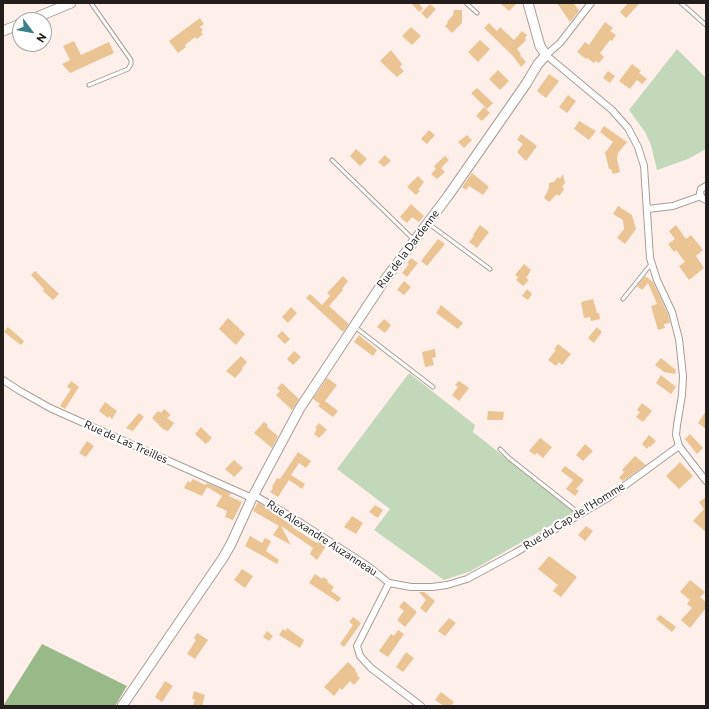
<!DOCTYPE html>
<style>
body{margin:0}
#map{position:relative;width:709px;height:709px;overflow:hidden;background:#feefea;font-family:Commissioner,sans-serif}
canvas{display:block}
.frame{position:absolute;inset:0;border:4px solid #231e1c;pointer-events:none}
.north{position:absolute;left:12px;top:12px;width:40px;height:40px;box-sizing:border-box;background:#fff;border:1px solid #a7a5a4;border-radius:50%;rotate:122deg;font-size:11px;font-weight:700;line-height:16px;text-align:center;color:#231e1c}
.north::after{content:'';display:block;margin:auto;width:14px;height:18px;background:#3a808b;clip-path:polygon(50% 0,100% 100%,50% 72%,0 100%)}
</style>
<div id="map">
<canvas width="709" height="709"></canvas>
<div class="frame"></div>
<div class="north">N</div>
</div>
<script>
const context = document.querySelector('canvas').getContext('2d');
context.lineJoin = 'round';
function paint(path, color) {
  context.fillStyle = color;
  context.fill(path, 'evenodd');
}
function poly(rows) {
  const path = new Path2D();
  for (const r of rows) {
    path.moveTo(r[0], r[1]);
    for (let i = 2; i < r.length; i += 2) path.lineTo(r[i], r[i + 1]);
  }
  return path;
}
function trace(path, color, width, dash) {
  context.strokeStyle = color;
  context.lineWidth = width;
  context.lineCap = dash ? 'butt' : 'round';
  context.setLineDash(dash || []);
  context.stroke(path);
}
function label(font, color, halo, rows, align = 'center') {
  context.font = font + ' Commissioner,sans-serif';
  context.lineWidth = 4;
  context.setLineDash([]);
  context.textBaseline = 'middle';
  context.strokeStyle = halo;
  context.fillStyle = color;
  for (const [text, x, y, turn = 0] of rows) {
    context.save();
    context.translate(x, y);
    context.rotate((+turn || 0) * Math.PI / 180);
    context.textAlign = isNaN(turn) ? turn : align;
    if (halo) context.strokeText(text, 0, 0);
    context.fillText(text, 0, 0);
    context.restore();
  }
}
const green = poly([
 [677,49,706,78,706,149,688,159,657,170,651,145,645,132,629,110],
 [409,373,475,425,473,432,574,512,471,571,444,580,374,530,390,509,337,469]
]);
const forest = poly([
 [42,644,127,686,115,706,3,706]
]);
const building = poly([
 [411,3,419,3,423,9,419,12],
 [500,3,517,3,509,11],
 [557,3,574,3,579,11,570,22],
 [628,3,640,3,626,18,620,12],
 [430,4,436,9,427,19,421,13],
 [454,10,462,10,462,23,452,33,445,26,448,23,447,22,453,15],
 [200,18,204,24,200,27,203,30,201,32,203,34,197,39,195,37,185,45,186,47,178,53,169,41],
 [605,22,613,28,610,31,616,35,612,41,610,40,600,53,604,57,599,63,596,61,594,63,587,58,586,59,577,52,585,42,589,45],
 [489,23,497,31,500,27,514,40,522,31,527,35,525,38,526,40,517,49,521,54,520,55,526,62,521,67,513,56,484,28],
 [411,27,421,36,412,45,402,36],
 [480,40,490,49,478,62,468,52],
 [74,41,81,55,109,42,114,53,70,73,62,64,70,60,63,46],
 [391,50,402,64,400,67,404,71,397,77,380,61],
 [632,64,641,71,639,73,647,79,642,84,637,80,630,89,619,81],
 [498,70,509,81,500,90,489,79],
 [608,71,615,76,610,83,603,78],
 [549,74,559,81,546,98,537,91],
 [477,88,493,103,487,109,471,93],
 [568,95,576,101,567,113,559,107],
 [484,107,490,113,482,121,476,116],
 [579,121,596,131,589,140,574,129],
 [604,126,627,142,618,153,617,159,620,172,613,174,611,169,609,169,605,153,613,142,600,132],
 [429,130,435,135,427,144,421,139],
 [521,134,537,146,526,161,517,152,523,144,517,140],
 [467,135,472,140,464,148,458,142],
 [356,149,367,159,360,166,350,156],
 [385,155,391,161,384,167,378,162],
 [445,156,449,160,441,168,445,172,437,179,431,174,436,169,434,166],
 [472,173,489,187,483,195,469,186,466,190,462,187],
 [563,174,565,183,562,187,564,189,563,191,559,196,557,194,549,202,544,198,549,188,549,183,554,182,558,177,560,179],
 [418,176,424,182,418,190,420,191,416,195,407,187],
 [411,204,424,216,419,222,412,217,407,223,400,217],
 [618,206,632,215,636,229,625,244,617,238,624,229,623,220,613,214],
 [480,225,489,232,477,248,469,242,474,236,473,235],
 [676,225,686,239,691,235,703,250,696,256,704,268,689,280,679,266,685,262,676,250,674,252,668,244,675,239,669,231],
 [438,239,445,244,427,266,421,261],
 [411,258,418,263,407,277,402,273,409,264,407,263],
 [524,264,531,270,526,278,529,280,523,286,516,280,518,277,515,275],
 [35,271,59,294,53,300,43,291,44,289,31,275],
 [343,276,348,281,342,289,343,290,329,306,349,324,343,332,306,298,310,294,322,305,330,296,327,293],
 [645,276,653,282,668,314,670,323,664,324,665,328,658,330,651,306,657,304,648,283,642,290,637,286],
 [404,281,411,287,404,295,397,290],
 [527,289,532,294,528,300,522,296],
 [593,299,597,313,599,313,600,319,591,321,590,317,584,318,581,302],
 [441,305,463,323,458,329,436,313],
 [291,307,297,313,288,323,282,317],
 [228,318,245,334,236,345,219,329],
 [384,319,391,325,385,333,377,327],
 [8,327,24,341,21,345,4,332],
 [597,327,602,332,594,343,588,338],
 [282,331,290,339,285,344,277,336],
 [359,335,377,350,373,356,354,342],
 [558,344,571,354,562,365,559,362,556,366,548,360,556,350,554,349],
 [435,349,436,357,432,358,434,365,425,367,422,352],
 [294,351,301,357,293,365,287,359],
 [241,356,247,362,242,368,243,369,235,378,226,371],
 [661,358,676,370,675,374,664,372,655,365],
 [661,375,676,387,671,394,656,383],
 [327,378,337,385,325,401,338,411,333,417,318,406,320,404,313,399],
 [71,381,79,387,65,409,60,406,71,389,67,387],
 [459,381,469,388,459,401,452,395,458,387,455,385],
 [282,383,299,399,292,410,276,395,280,391,277,388],
 [105,402,117,411,112,419,109,416,108,418,99,411],
 [642,403,652,411,643,422,636,417,640,412,637,410],
 [164,409,171,415,167,418,174,423,168,431,163,429,152,418,158,411,161,413],
 [488,411,504,412,503,420,487,420],
 [706,411,706,429,698,423],
 [139,413,144,417,133,431,126,428],
 [264,422,268,425,267,427,278,436,272,448,254,433],
 [319,423,327,430,319,438,314,434,317,429,315,428],
 [201,427,212,438,206,444,195,434],
 [690,434,703,448,697,454,685,439],
 [649,435,656,441,650,447,649,446,647,449,642,444],
 [540,438,552,447,543,458,537,453,535,455,529,451],
 [87,441,94,446,86,457,79,453],
 [585,444,593,451,583,461,576,455],
 [298,452,311,461,306,468,299,463,291,475,305,484,302,489,289,480,278,497,270,492,273,488,272,487,277,478,280,479],
 [635,456,646,465,623,481,619,478,624,472,622,470],
 [234,460,243,468,234,477,225,469],
 [680,462,693,476,679,489,666,476],
 [565,466,584,480,576,489,579,491,575,496,566,489,573,480,561,471],
 [193,479,205,485,207,483,231,493,229,496,242,502,233,520,225,517,227,511,216,506,222,496,207,487,202,496,184,488,188,481,190,483],
 [706,497,706,532,693,521,704,509,699,502],
 [258,502,284,519,284,520,293,526,292,527,317,543,318,541,326,546,317,560,310,554,313,548,281,526,291,545,273,535,279,526,253,511],
 [375,505,383,510,378,518,369,512],
 [352,516,363,523,356,534,344,527],
 [586,526,593,531,585,541,578,535],
 [250,536,262,543,265,538,271,541,266,551,279,560,277,564,245,546],
 [549,556,577,577,561,597,553,591,558,585,538,569],
 [242,569,253,576,245,588,234,580],
 [315,574,322,579,323,577,328,580,327,582,334,587,331,591,341,598,338,602,309,583],
 [690,580,705,592,700,597,706,602,706,608,690,628,681,620,692,608,687,604,690,600,680,592],
 [419,592,424,592,435,601,426,613,420,608,426,600],
 [404,601,417,612,405,627,397,620,404,611,399,607],
 [660,615,676,627,672,632,656,619],
 [353,617,361,623,344,647,340,644,353,625,349,622],
 [449,618,456,623,445,636,438,631],
 [287,628,304,640,300,648,279,635,283,629,286,631],
 [398,630,404,634,388,657,379,651,391,634,394,636],
 [267,631,273,636,269,641,263,637],
 [197,633,208,640,195,659,187,654,196,640,194,638],
 [406,652,414,658,403,672,396,667],
 [348,662,356,670,355,671,358,674,357,675,360,678,354,685,350,681,342,690,340,688,334,696,324,687],
 [165,681,173,686,162,702,155,697],
 [194,691,205,695,202,706,193,706,195,699,192,699],
 [441,692,454,702,451,706,444,706,435,700]
]);
const lane = poly([
 [466,3,477,13],
 [681,3,706,25],
 [89,85,128,69,131,64,131,60,91,3],
 [332,160,413,239],
 [429,224,490,269],
 [623,299,652,263],
 [355,327,433,387],
 [500,449,509,458,580,514]
]);
const street = poly([
 [706,186,701,189,700,193,702,198,706,200],
 [647,209,673,206,701,196],
 [3,380,20,391,50,408,252,498],
 [679,446,706,481],
 [254,495,295,519,368,566,389,583,411,587,432,587,447,585,467,579,515,553,609,497,679,446,676,435,677,425,682,395,683,376,679,339,672,312,657,280,650,258,644,166,638,147,628,128,612,110,546,55,560,43,591,3],
 [389,583,357,646,360,656,371,668,421,706]
]);
const secondary = poly([
 [30,20,71,3],
 [3,31,20,24],
 [122,706,223,558,231,544,252,498,300,408,384,281,448,196,526,84,538,64,546,55,540,46,528,3]
]);
const streetNames = [
 ["Rue de la Dardenne",408,249,-53],
 ["Rue de Las Treilles",126,442,24],
 ["Rue du Cap de l'Homme",574,516,-32],
 ["Rue Alexandre Auzanneau",322,538,33]
];
paint(green, '#c2d8b9');
paint(forest, '#98ba89');
paint(building, '#eac492');
trace(lane, '#a99c97', 5);
trace(street, '#a99c97', 8);
trace(secondary, '#a99c97', 11);
trace(lane, '#fff', 3);
trace(street, '#fff', 6);
trace(secondary, '#fff', 9);
label('11px', '#231e1c', '#fff', streetNames);
</script>
